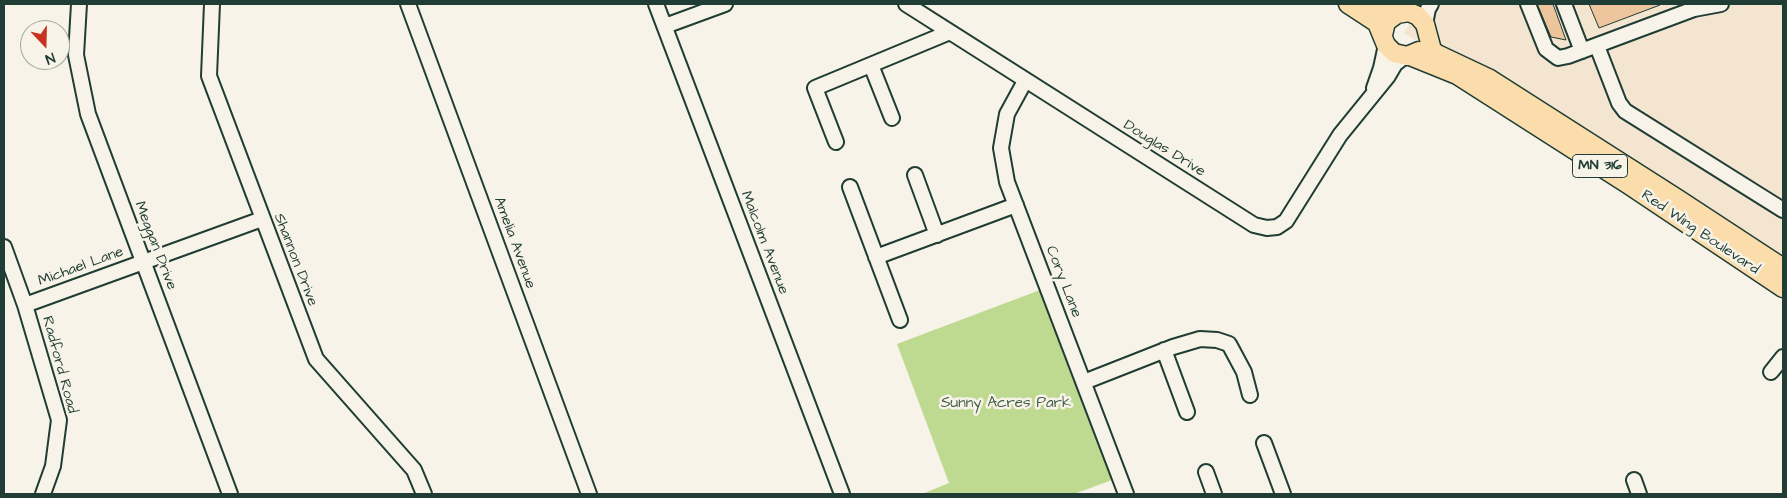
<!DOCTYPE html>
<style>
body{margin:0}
#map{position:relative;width:1787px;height:498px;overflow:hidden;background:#f7f3e8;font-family:"Architects Daughter",sans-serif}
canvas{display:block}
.frame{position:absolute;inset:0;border:5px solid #1f3d34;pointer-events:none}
.north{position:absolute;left:20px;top:20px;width:50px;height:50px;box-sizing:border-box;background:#f7f3e8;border:1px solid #a1aaa0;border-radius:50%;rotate:159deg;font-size:14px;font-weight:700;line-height:20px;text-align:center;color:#1f3d34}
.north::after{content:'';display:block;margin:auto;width:18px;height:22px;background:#c8321e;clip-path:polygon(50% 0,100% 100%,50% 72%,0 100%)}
</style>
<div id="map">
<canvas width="1787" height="498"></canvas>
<div class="frame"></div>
<div class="north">N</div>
</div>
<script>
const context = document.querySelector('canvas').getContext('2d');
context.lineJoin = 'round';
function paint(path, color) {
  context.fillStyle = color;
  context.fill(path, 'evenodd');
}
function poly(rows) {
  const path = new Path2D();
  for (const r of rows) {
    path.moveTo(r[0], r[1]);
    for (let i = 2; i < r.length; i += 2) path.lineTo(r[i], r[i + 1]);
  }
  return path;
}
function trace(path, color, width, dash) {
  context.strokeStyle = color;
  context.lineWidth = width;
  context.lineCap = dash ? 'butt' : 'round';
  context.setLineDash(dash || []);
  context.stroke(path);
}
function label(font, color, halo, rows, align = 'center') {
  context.font = font + ' "Architects Daughter",sans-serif';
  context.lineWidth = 5;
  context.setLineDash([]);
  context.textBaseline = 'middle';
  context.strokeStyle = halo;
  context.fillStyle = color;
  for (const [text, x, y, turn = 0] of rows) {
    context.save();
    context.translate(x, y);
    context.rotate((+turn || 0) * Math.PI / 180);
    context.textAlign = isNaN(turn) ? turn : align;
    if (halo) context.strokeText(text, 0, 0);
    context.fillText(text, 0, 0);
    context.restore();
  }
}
const built = poly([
 [1422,4,1783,4,1783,274,1404,33]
]);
const green = poly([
 [1048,287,1120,477,1074,494,922,494,949,483,897,344]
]);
const building = poly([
 [1537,4,1553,4,1566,40,1551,37,1537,4],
 [1589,4,1659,4,1660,5,1599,28,1589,4]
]);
const minor = poly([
 [79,4,76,55,88,114,230,494],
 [212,4,209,76,316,359,414,470,424,494],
 [408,4,589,494],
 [656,4,842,494],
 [906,4,1254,225,1267,228,1277,227,1286,221,1340,135,1388,76,1395,64,1405,56],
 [1528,4,1546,49,1558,58,1568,56,1694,9,1721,4],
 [1564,4,1582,51],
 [1425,24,1428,9,1431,4],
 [665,26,725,4],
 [1597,46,1619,103,1625,111,1783,210],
 [871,65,892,118],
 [1025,81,1007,114,1001,148,1007,182,1126,494],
 [1374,88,1381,68,1386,45],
 [836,142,815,88,950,32],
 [915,175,937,235],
 [850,187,900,320],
 [4,247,25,305,59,420,53,466,43,494],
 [876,257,1016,205],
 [25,305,262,219],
 [1164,350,1187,412],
 [1771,372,1783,357],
 [1084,382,1173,347,1200,339,1217,340,1229,344,1244,372,1250,395],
 [1264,443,1283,494],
 [1206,472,1214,494],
 [1634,480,1639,494]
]);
const major = poly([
 [1348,4,1377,23,1386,45,1394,53,1407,56,1419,51],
 [1371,4,1397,14],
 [1383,35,1386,22,1397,14,1409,12,1418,16,1425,24,1432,50,1437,54,1490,79,1678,199,1783,268],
 [1410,56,1457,75,1629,185,1783,288]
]);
const shields = [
 [1600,166,55]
];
const shieldNames = [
 ["MN 316",1600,166]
];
const streetNames = [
 ["Douglas Drive",1164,149,32],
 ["Red Wing Boulevard",1700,233,34],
 ["Amelia Avenue",514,243,70],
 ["Malcolm Avenue",764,243,69],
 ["Meggan Drive",155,246,69],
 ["Shannon Drive",295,260,69],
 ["Michael Lane",81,267,-20],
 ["Cory Lane",1063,282,69],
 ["Radford Road",59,365,75]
];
const parkNames = [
 ["Sunny Acres Park",1006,404]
];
paint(built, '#f4e5d1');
paint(green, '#bed990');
paint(building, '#ecc59c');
trace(building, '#1f3d34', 1);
trace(minor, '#1f3d34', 18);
trace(major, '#1f3d34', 21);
trace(minor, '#f7f3e8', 14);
trace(major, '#fbddab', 18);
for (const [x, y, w] of shields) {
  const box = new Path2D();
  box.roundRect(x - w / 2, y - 11.5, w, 23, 4);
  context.fillStyle = '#f7f3e8';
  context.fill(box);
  trace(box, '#1f3d34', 1);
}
label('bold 14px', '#1f3d34', null, shieldNames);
label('15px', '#1f3d34', '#f7f3e8', streetNames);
label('15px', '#3f5c46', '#f7f3e8', parkNames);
</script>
